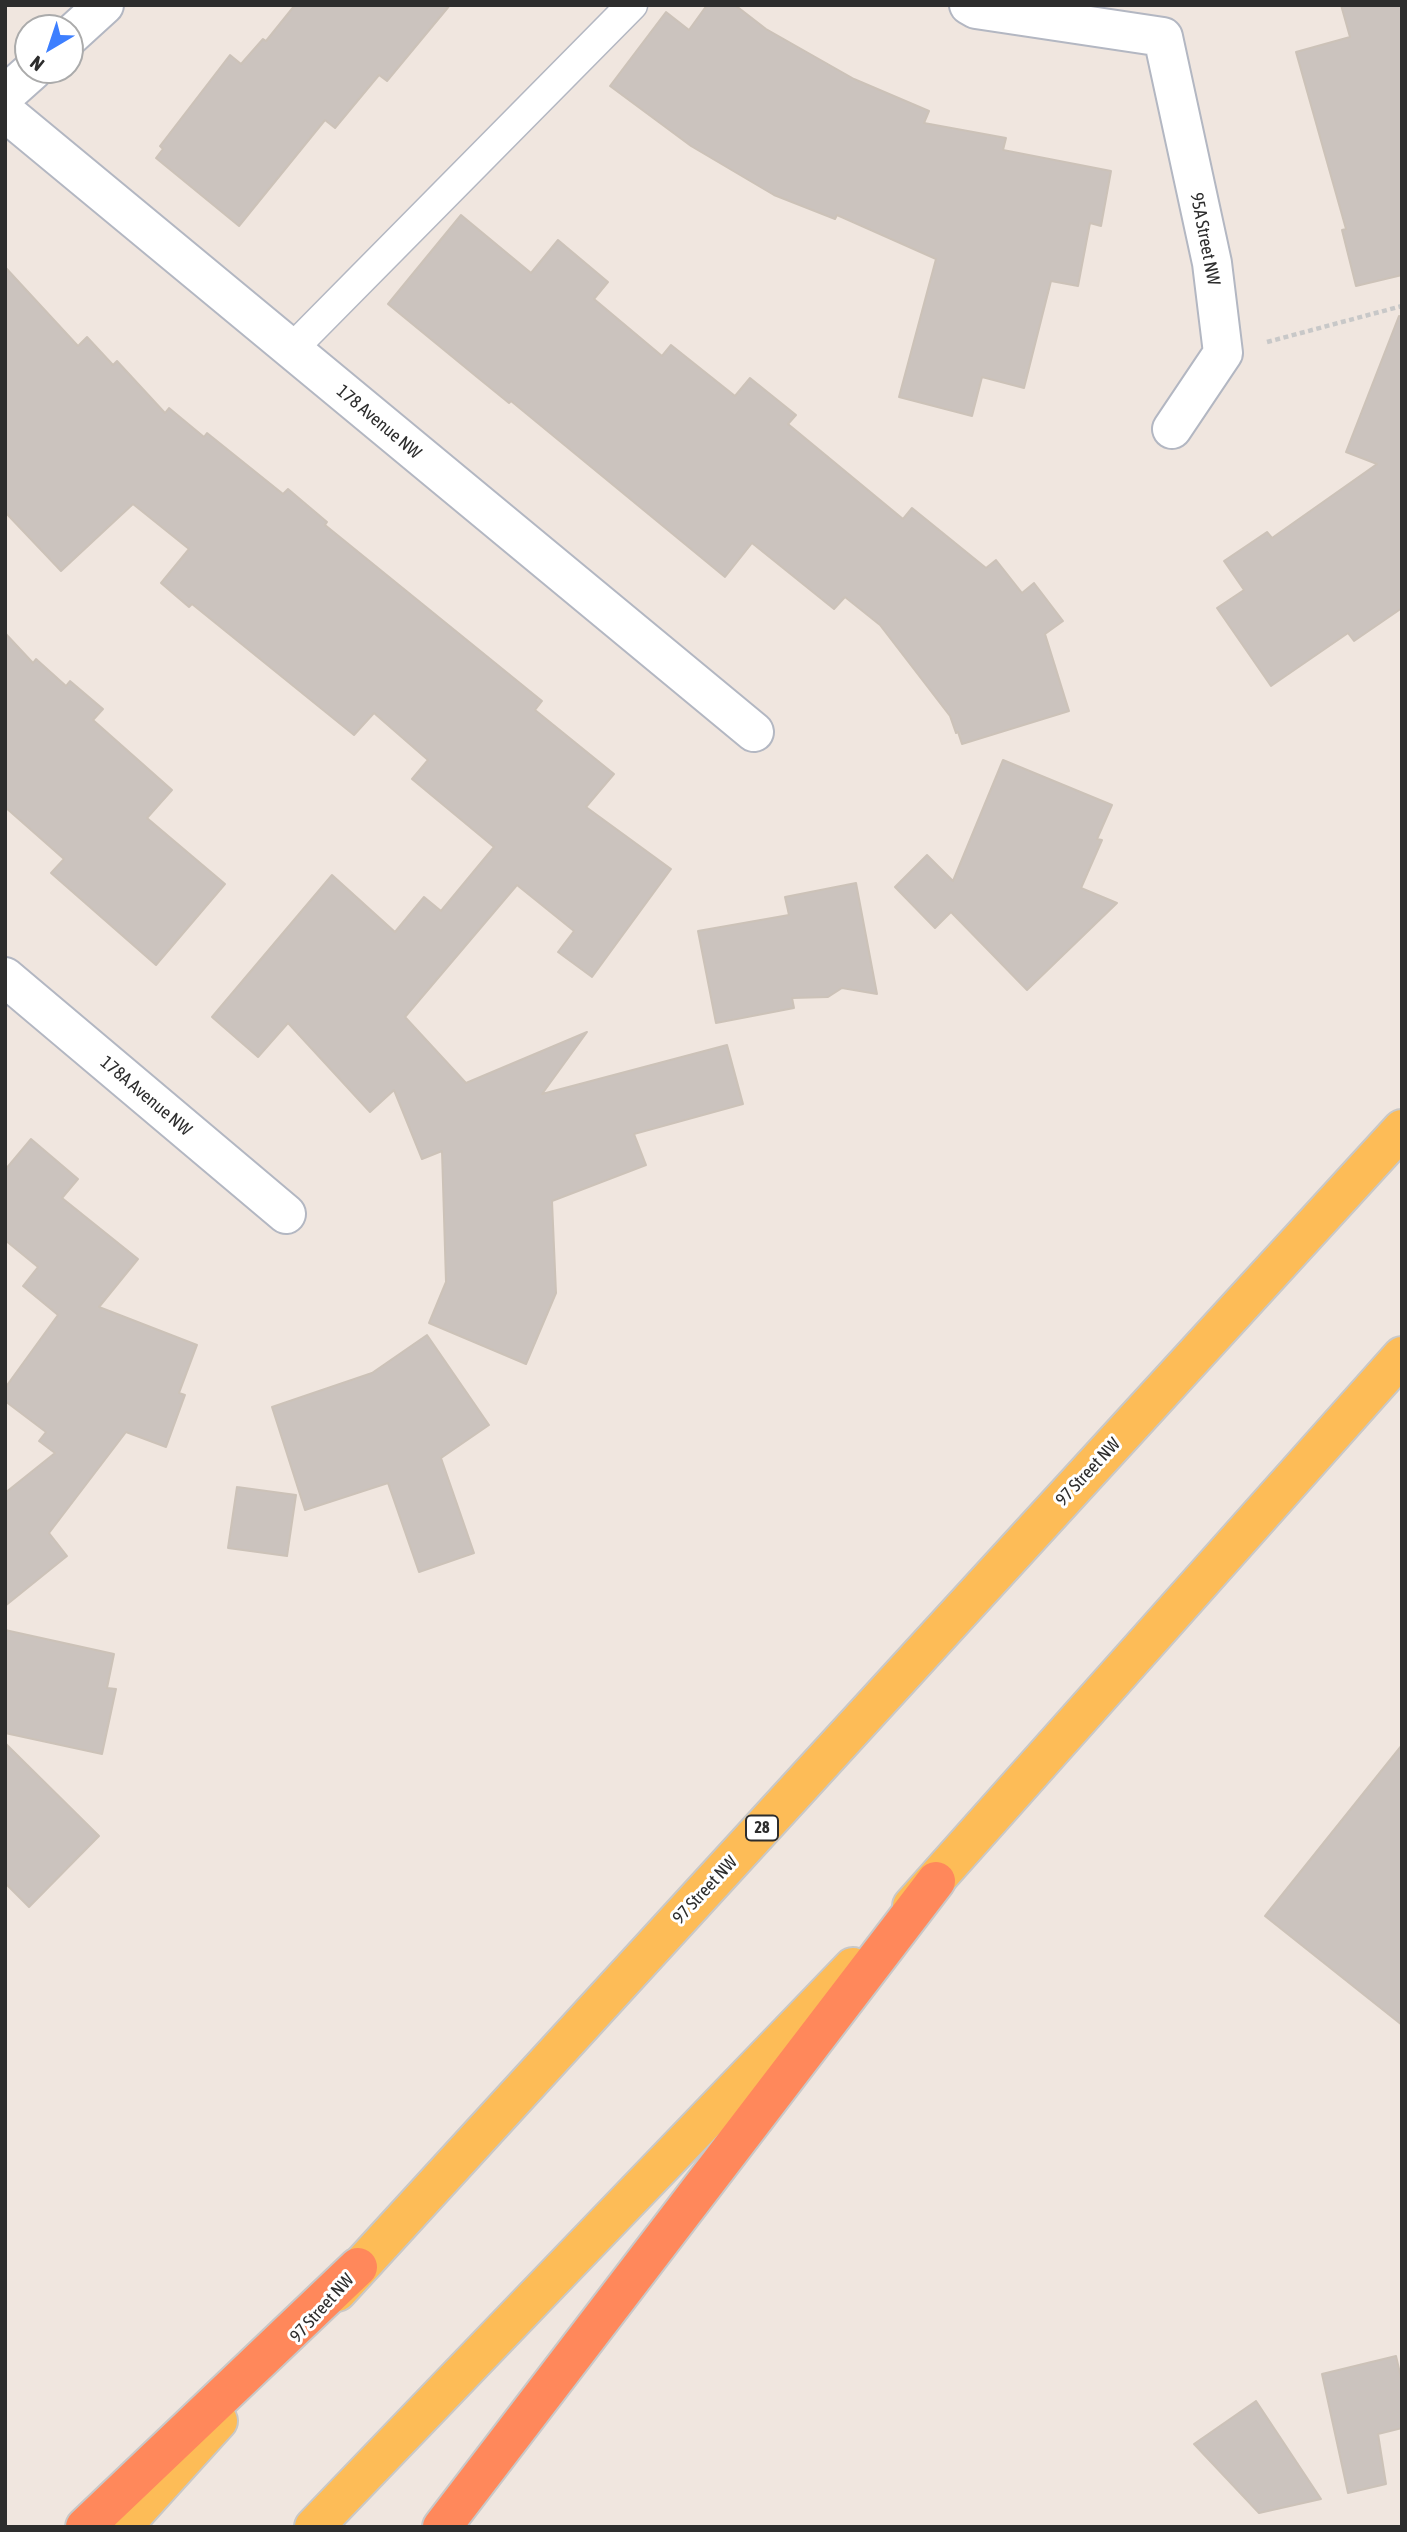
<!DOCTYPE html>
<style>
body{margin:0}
#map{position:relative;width:1407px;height:2532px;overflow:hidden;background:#f0e6df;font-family:"Asap Condensed",sans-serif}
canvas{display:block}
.frame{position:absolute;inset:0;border:7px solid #2d2d2d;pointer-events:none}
.north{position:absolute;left:14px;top:14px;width:70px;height:70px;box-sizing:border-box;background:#fff;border:2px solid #ababab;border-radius:50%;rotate:219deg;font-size:19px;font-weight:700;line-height:28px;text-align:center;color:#2d2d2d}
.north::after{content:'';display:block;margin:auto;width:24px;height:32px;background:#3d7fff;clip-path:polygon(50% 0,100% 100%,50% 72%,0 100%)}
</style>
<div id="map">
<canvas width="1407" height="2532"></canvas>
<div class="frame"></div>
<div class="north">N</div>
</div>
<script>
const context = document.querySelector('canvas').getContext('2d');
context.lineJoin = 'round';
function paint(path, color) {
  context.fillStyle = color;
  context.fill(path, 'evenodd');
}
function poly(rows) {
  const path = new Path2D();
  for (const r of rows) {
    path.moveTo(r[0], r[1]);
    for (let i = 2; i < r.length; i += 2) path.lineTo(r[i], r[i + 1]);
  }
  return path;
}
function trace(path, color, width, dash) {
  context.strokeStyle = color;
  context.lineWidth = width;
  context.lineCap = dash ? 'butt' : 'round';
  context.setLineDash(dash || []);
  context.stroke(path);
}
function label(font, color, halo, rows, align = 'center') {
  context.font = font + ' "Asap Condensed",sans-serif';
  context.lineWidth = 6;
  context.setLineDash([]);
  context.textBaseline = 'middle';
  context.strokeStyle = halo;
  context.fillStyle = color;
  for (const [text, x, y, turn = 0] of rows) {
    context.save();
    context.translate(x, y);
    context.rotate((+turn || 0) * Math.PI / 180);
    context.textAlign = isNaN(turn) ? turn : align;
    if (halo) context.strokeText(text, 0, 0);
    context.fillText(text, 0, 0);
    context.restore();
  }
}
const building = poly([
 [295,5,450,5,387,81,379,75,335,128,325,120,239,226,156,158,163,149,160,146,230,55,241,64,263,39,266,41,295,5],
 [707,5,735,5,766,29,854,79,929,111,924,123,1006,138,1003,150,1111,171,1101,226,1090,223,1078,286,1051,281,1024,388,982,377,972,416,899,397,936,259,837,215,835,219,774,195,691,146,610,86,666,12,689,30,707,5],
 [1341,5,1402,5,1402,275,1356,286,1342,230,1346,229,1296,52,1350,37,1341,5],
 [461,215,531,273,558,240,608,282,594,299,662,356,671,345,735,396,750,378,796,415,788,424,903,519,912,508,986,568,996,560,1022,593,1034,583,1063,621,1045,634,1069,711,962,744,958,732,956,733,950,716,880,625,845,597,834,609,752,543,725,577,511,401,509,403,477,377,388,304,461,215],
 [5,267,78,346,87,337,113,365,117,361,165,413,169,408,204,437,207,433,283,494,288,489,327,522,325,525,542,701,535,710,614,774,586,807,671,869,592,977,558,952,574,931,517,885,405,1017,466,1083,587,1032,542,1094,727,1045,743,1104,634,1134,646,1165,552,1201,556,1293,526,1364,429,1323,446,1282,442,1151,422,1159,394,1090,370,1112,288,1023,258,1057,212,1017,332,875,395,932,424,897,441,911,494,847,412,779,428,760,374,713,354,735,192,604,189,607,161,583,189,549,133,504,61,571,5,512,5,267],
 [1399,316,1402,317,1402,608,1354,641,1348,633,1271,686,1217,608,1244,590,1224,561,1267,532,1272,538,1377,464,1346,452,1399,316],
 [5,633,33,663,36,659,66,686,70,681,103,709,93,720,172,790,147,818,225,884,156,965,51,873,64,859,5,807,5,633],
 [1003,760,1112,805,1097,839,1102,840,1081,888,1117,903,1027,990,951,912,935,928,895,887,927,855,953,881,1003,760],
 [856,883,877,994,842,988,828,997,792,998,794,1008,716,1023,698,931,789,915,785,897,856,883],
 [31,1139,78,1179,62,1198,138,1259,99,1307,197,1345,179,1393,185,1395,166,1447,126,1432,49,1533,67,1556,5,1606,5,1493,55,1453,39,1441,46,1432,5,1401,5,1388,58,1315,23,1286,38,1267,5,1240,5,1170,31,1139],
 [427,1335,489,1425,441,1458,474,1553,419,1572,388,1483,305,1510,272,1407,372,1373,427,1335],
 [237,1487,296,1495,287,1556,228,1548,237,1487],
 [5,1630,114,1654,107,1688,116,1689,102,1754,5,1733,5,1630],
 [5,1743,99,1836,29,1907,5,1883,5,1743],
 [1402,1745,1402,2025,1265,1916,1402,1745],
 [1396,2356,1402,2382,1402,2428,1378,2434,1386,2484,1348,2493,1322,2374,1396,2356],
 [1256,2401,1321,2499,1259,2513,1194,2444,1256,2401]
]);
const path = poly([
 [1267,342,1402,306]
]);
const service = poly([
 [292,349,632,5]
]);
const minor = poly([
 [969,5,976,9,1163,37,1212,263,1223,353,1172,429],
 [5,112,754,732],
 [5,977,286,1214]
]);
const tertiary = poly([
 [70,36,104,5],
 [5,95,33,70]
]);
const primary = poly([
 [912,1906,1402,1356],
 [337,2292,1402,1129],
 [122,2527,218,2421],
 [314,2527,853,1967]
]);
const motorway = poly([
 [85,2527,358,2267],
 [442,2527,936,1881]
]);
const shields = [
 [762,1828,32]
];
const shieldNames = [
 ["28",762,1828]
];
const streetNames = [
 ["95A Street NW",1205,239,79],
 ["178 Avenue NW",379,422,40],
 ["178A Avenue NW",146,1096,40],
 ["97 Street NW",1088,1472,-47],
 ["97 Street NW",705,1890,-47],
 ["97 Street NW",322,2308,-48]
];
paint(building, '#cbc3be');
trace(building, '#ccc2b8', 2);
trace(service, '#b3b7c2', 33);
trace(minor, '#b3b7c2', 42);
trace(tertiary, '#b3b7c2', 42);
trace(primary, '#c8c8c8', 42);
trace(motorway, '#c8c8c8', 42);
trace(path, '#c8c8c8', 4.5, [5, 3.5]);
trace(service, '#fff', 30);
trace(minor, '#fff', 38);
trace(tertiary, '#fff', 38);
trace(primary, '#fdbc57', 38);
trace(motorway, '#ff885b', 38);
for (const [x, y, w] of shields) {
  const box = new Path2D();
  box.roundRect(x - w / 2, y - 12.5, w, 25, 5);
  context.fillStyle = '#fff';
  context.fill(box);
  trace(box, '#2d2d2d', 2);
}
label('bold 16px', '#2d2d2d', null, shieldNames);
label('18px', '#2d2d2d', '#fff', streetNames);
</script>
